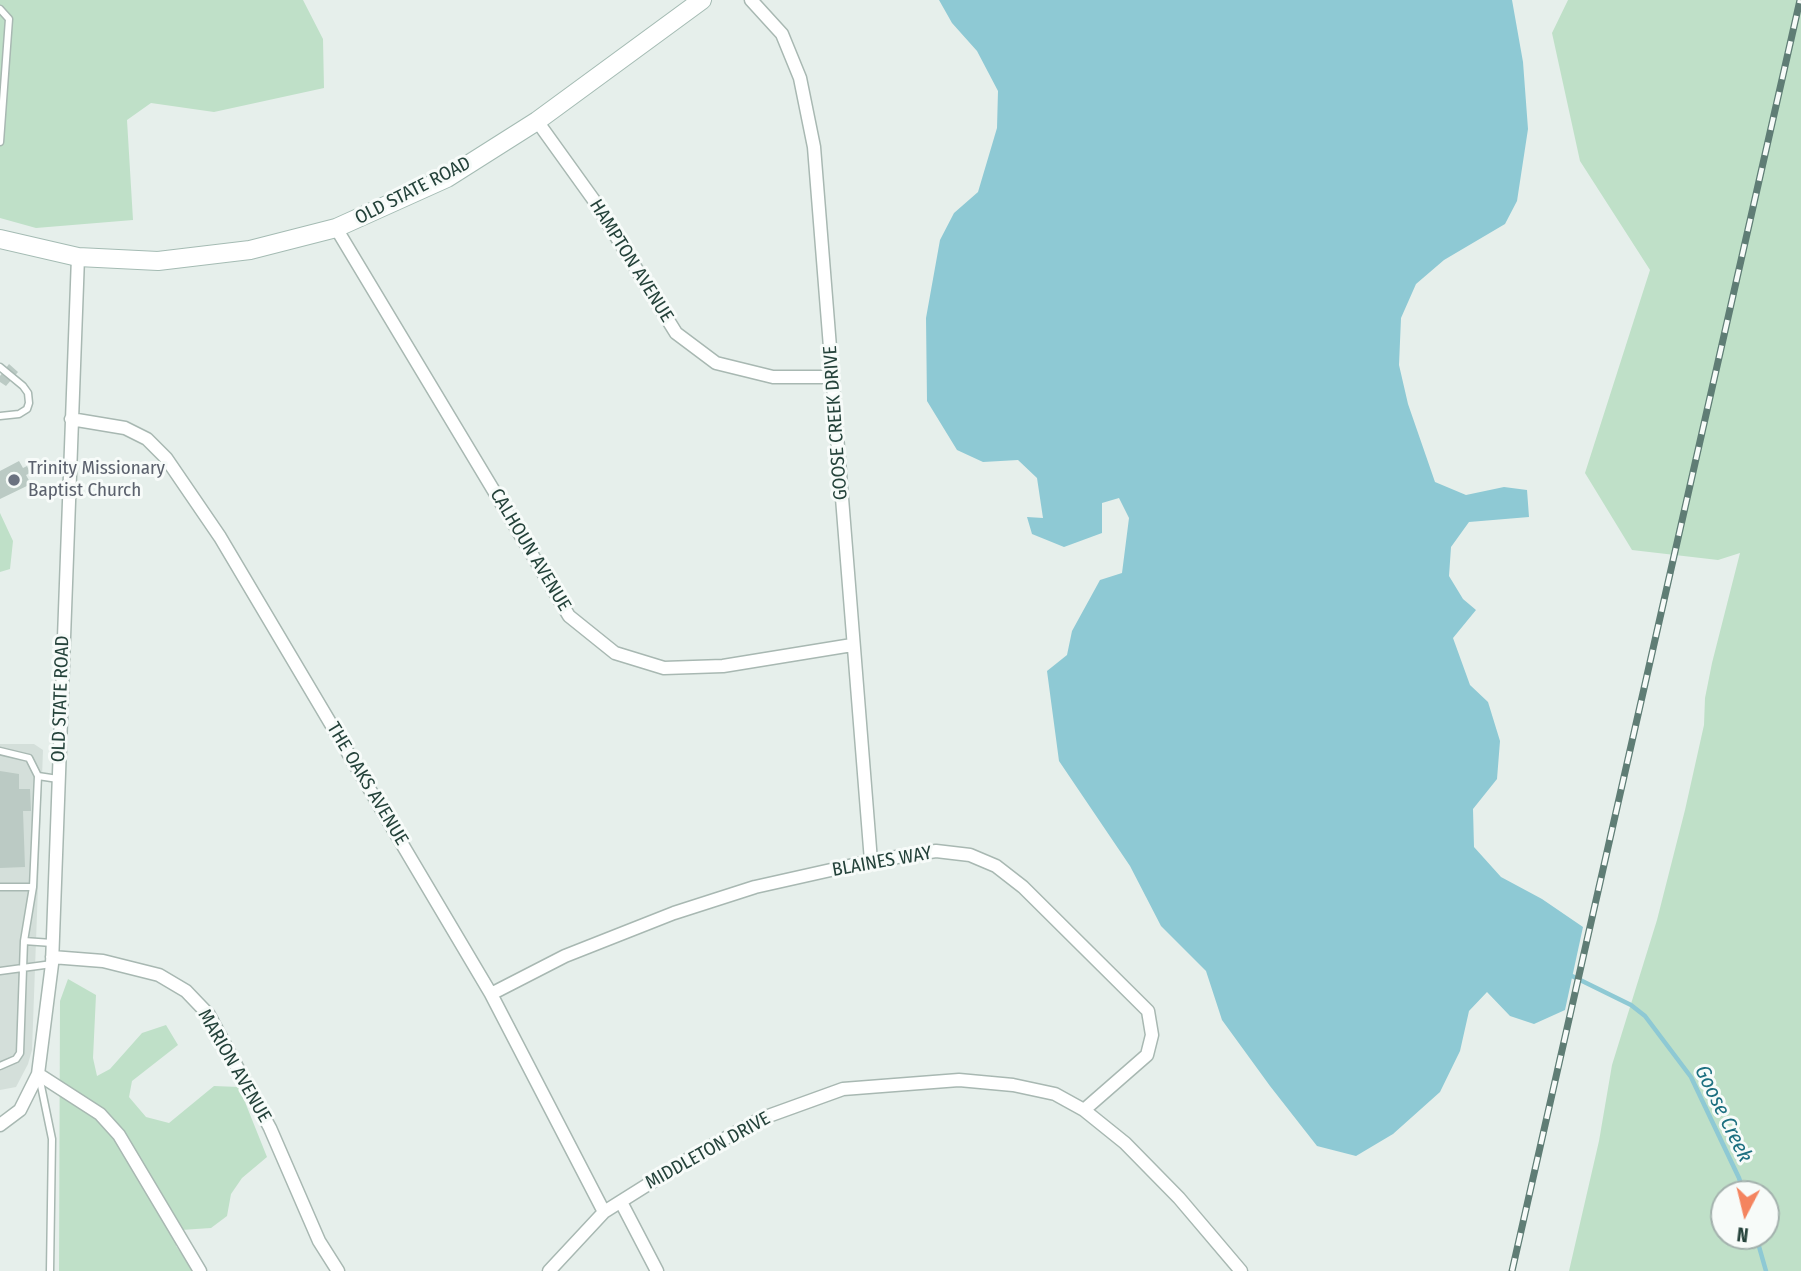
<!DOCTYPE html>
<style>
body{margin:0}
#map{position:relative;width:1801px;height:1271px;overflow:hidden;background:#e6efeb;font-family:"Fira Sans Condensed",sans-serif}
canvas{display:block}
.north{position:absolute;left:1710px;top:1180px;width:70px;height:70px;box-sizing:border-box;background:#f7fbf9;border:2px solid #a3b1ad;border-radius:50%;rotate:187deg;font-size:19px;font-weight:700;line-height:28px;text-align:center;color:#24423a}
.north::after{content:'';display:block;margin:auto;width:24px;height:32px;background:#f4845f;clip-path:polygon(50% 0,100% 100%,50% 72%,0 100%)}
</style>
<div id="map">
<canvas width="1801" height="1271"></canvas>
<div class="north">N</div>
</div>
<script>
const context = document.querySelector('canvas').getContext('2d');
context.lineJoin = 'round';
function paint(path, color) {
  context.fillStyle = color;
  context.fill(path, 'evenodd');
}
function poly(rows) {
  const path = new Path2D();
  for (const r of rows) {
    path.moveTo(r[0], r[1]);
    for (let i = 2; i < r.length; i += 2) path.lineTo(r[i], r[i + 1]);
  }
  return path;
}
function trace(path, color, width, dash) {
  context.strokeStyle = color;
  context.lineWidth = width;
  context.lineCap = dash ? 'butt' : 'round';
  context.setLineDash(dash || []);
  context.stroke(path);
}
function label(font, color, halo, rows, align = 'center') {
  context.font = font + ' "Fira Sans Condensed",sans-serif';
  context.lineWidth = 6;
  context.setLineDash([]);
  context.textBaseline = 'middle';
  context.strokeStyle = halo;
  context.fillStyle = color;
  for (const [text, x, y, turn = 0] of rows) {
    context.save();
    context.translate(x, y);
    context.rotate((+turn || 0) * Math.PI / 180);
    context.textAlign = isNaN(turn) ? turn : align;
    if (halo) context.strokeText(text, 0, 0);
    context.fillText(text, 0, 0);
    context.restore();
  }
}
const built = poly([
 [0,744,34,744,43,750,32,1050,28,1064,16,1087,0,1090]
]);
const green = poly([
 [0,0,303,0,323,39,324,88,214,112,151,103,127,120,133,220,36,228,0,218],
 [1568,0,1801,0,1801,1271,1569,1271,1599,1141,1612,1065,1657,920,1685,810,1704,725,1705,698,1712,663,1740,553,1718,560,1632,550,1585,473,1650,270,1580,161,1552,33],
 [1724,1194,1766,1194,1766,1236,1724,1236],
 [0,513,13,541,10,569,0,572],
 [68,979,96,995,93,1058,97,1076,110,1069,142,1033,166,1025,178,1045,132,1081,129,1097,146,1117,169,1123,214,1086,239,1087,267,1157,242,1178,231,1194,227,1216,211,1228,181,1230,176,1246,194,1271,59,1271,60,1001]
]);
const water = poly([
 [939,0,1512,0,1523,62,1528,129,1517,201,1505,224,1444,260,1416,284,1401,318,1399,365,1408,404,1435,482,1466,495,1504,487,1527,490,1529,517,1469,522,1451,547,1449,576,1463,599,1476,610,1453,638,1470,685,1488,702,1500,741,1497,779,1473,809,1474,847,1501,877,1542,899,1583,927,1565,1010,1534,1024,1510,1016,1487,992,1469,1011,1460,1051,1440,1092,1393,1134,1356,1156,1317,1146,1270,1086,1222,1020,1206,971,1161,926,1130,866,1059,761,1047,671,1067,655,1072,631,1100,580,1122,573,1129,518,1119,498,1102,503,1102,533,1064,547,1032,534,1027,517,1043,518,1037,478,1018,460,983,462,957,450,927,401,926,318,940,240,954,213,978,192,997,128,998,91,977,51,952,23]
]);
const stream = poly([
 [1572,976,1631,1005,1645,1016,1691,1077,1739,1178,1744,1194],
 [1756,1236,1766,1271]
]);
const building = poly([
 [9,364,18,372,6,386,0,382,0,376],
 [19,461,23,468,27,466,30,473,26,475,31,484,0,499,0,471],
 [0,771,19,774,19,789,30,789,31,811,23,811,25,867,0,868]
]);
const service = poly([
 [0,9,9,19,0,142],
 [0,367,23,386,28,393,29,403,27,409,19,414,0,416],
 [0,751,29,758,38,776,58,779],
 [0,887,33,887,24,941],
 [33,887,38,776],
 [0,971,52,964],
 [0,1066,16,1059,20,1053,24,941,52,943],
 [39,1076,52,1139,50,1271]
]);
const minor = poly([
 [751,0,782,34,800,78,814,147,871,861],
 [537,121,593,199,676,333,716,363,773,377,833,377],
 [336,228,569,616,615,653,664,668,723,666,852,645],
 [71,419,125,428,147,439,166,458,220,537,491,994,604,1212],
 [52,957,103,961,159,975,186,991,209,1015,270,1128,319,1241,338,1271],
 [491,994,565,956,674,913,755,887,871,861,936,851,970,855,996,866,1023,887,1148,1011,1152,1035,1147,1055,1084,1110],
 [38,1074,100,1114,119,1135,200,1271],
 [0,1125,20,1110,38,1074,52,964,78,257],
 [621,1202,657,1271],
 [549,1271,604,1212,690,1158,760,1119,843,1089,959,1080,1013,1085,1055,1094,1084,1110,1125,1143,1179,1198,1241,1271]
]);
const secondary = poly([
 [0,239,78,257,158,261,250,250,336,228,447,178,537,121,702,0]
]);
const rail = poly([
 [1512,1271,1800,0]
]);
const markers = [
 [14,480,7,"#6b7280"]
];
const streetNames = [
 ["OLD STATE ROAD",413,191,-27],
 ["HAMPTON AVENUE",631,261,58],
 ["GOOSE CREEK DRIVE",836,423,-94],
 ["CALHOUN AVENUE",530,550,59],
 ["OLD STATE ROAD",61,699,-88],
 ["THE OAKS AVENUE",367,784,59],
 ["BLAINES WAY",882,862,-10],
 ["MARION AVENUE",234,1066,60],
 ["MIDDLETON DRIVE",708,1151,-29]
];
const worshipNames = [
 ["Trinity Missionary",28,469],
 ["Baptist Church",28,491]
];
const waterNames = [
 ["Goose Creek",1723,1114,64]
];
paint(built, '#d4dfda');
paint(green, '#bfe0c8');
paint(water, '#8ec9d4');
trace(stream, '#8ec9d4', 4.5);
paint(building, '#bbcac4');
trace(service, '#a8b8b2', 9);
trace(minor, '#a8b8b2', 15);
trace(secondary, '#a4bbb3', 20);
trace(service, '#fff', 6);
trace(minor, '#fff', 12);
trace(secondary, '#fff', 18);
trace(rail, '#5f7d75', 7);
trace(rail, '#f7fbf9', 4.5, [13]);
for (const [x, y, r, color] of markers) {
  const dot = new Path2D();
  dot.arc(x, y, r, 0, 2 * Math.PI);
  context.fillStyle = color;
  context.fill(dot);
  trace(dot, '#f7fbf9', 2.5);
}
label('19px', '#24423a', '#f7fbf9', streetNames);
label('19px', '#5b616d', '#f7fbf9', worshipNames, 'left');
label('italic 21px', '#1c6f80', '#f7fbf9', waterNames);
</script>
